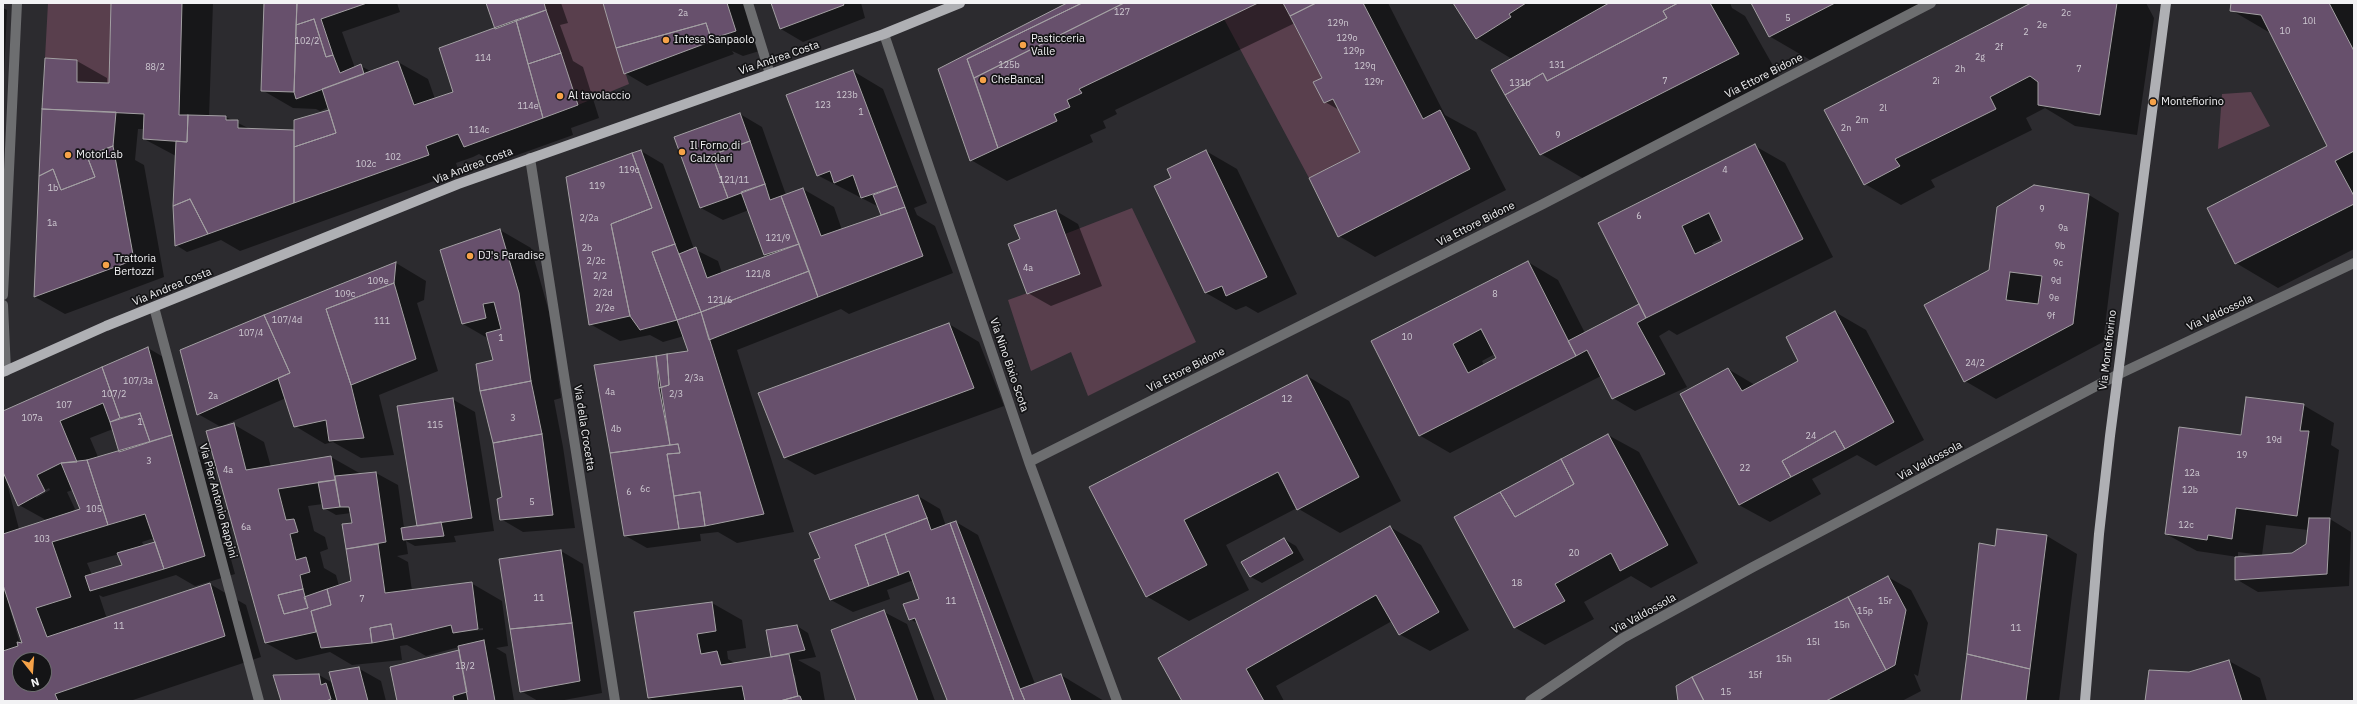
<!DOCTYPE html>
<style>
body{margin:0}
#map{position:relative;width:2357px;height:704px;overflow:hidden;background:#2c2b2f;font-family:"IBM Plex Sans",sans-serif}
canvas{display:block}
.frame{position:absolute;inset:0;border:4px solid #f2f2f4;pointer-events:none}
.north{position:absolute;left:12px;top:652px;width:40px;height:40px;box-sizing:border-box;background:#141416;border:1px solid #6d6d6f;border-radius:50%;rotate:163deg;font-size:11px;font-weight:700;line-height:16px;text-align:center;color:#f2f2f4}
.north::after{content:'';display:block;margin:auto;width:14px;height:18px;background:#f6a248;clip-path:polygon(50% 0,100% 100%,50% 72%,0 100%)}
</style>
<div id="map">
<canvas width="2357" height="704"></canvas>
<div class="frame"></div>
<div class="north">N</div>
</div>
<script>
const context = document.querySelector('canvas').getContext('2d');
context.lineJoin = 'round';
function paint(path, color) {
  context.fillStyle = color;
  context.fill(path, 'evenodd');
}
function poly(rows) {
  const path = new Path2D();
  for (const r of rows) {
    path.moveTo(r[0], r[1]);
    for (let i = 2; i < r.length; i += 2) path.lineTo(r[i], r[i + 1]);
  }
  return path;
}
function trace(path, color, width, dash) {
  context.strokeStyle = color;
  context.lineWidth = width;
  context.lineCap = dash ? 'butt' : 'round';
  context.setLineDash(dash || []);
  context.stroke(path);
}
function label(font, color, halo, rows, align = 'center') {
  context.font = font + ' "IBM Plex Sans",sans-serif';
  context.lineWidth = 3.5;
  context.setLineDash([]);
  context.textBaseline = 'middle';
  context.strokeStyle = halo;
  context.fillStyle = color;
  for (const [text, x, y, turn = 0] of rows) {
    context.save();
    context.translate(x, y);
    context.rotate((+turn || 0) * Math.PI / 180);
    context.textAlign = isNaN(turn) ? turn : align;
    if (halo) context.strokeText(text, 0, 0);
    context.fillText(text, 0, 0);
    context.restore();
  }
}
const green = poly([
 [48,3,111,3,109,83,77,82,77,60,45,58],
 [544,3,603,3,629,84,578,105],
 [1258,3,1283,3,1322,78,1314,83,1324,103,1333,99,1360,152,1309,178,1224,19],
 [2251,92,2270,126,2218,149,2222,94],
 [1132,208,1196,342,1088,396,1071,352,1031,371,1008,300,1080,274,1065,234]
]);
const shadow = poly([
 [112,3,213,3,209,117,226,117,252,130,295,131,330,111,329,107,320,111,316,109,293,108,262,90,265,3,397,3,400,12,342,32,355,68,361,66,372,72,398,62,428,79,435,99,454,92,495,28,487,3,561,3,568,23,560,25,573,61,583,67,599,118,571,128,573,135,495,163,479,154,473,157,456,163,459,172,240,251,221,240,187,252,176,245,176,156,144,139,145,129,138,129,135,160,144,165,164,277,65,314,35,297,77,61,107,78,107,84,110,84],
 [604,3,751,3,766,49,743,56,732,51,734,54,647,86,625,73],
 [647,64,648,66,640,69,640,67],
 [772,3,861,3,865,18,803,42,781,29],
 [1072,3,1388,3,1445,115,1476,132,1506,190,1375,257,1339,236,1361,153,1341,111,1325,102,1323,78,1295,23,1115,110,1117,114,1103,121,1106,128,1090,135,1093,142,1007,181,971,160,939,69],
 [1455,3,1607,3,1605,6,1611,3,1730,3,1732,8,1745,16,1780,78,1584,179,1541,154,1512,59,1477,38],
 [1752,3,1924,3,1812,61,1769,36],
 [2032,3,2146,3,2154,18,2137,135,2075,126,2045,108,2026,118,2032,130,1931,180,1935,187,1901,205,1865,184],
 [2232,3,2354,3,2354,249,2278,288,2236,263,2328,147,2272,34,2231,10],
 [3,8,7,10,3,97],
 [853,71,883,89,927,203,914,208,917,215,935,226,953,273,849,314,841,309,737,350,794,532,737,543,718,532,700,534,701,541,647,548,624,535,595,365,689,352,684,336,663,342,650,335,620,341,590,324,641,151,663,164,694,249,718,261,722,273,766,256,749,210,723,220,701,208,675,138,740,114,762,127,786,195,803,189,834,207,842,230,883,216,879,207,817,175],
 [1755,146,1785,163,1833,257,1677,335,1669,330,1659,336,1687,387,1635,411,1613,398,1601,376,1450,453,1419,435,1372,342,1528,262,1558,280,1585,333,1641,307,1599,224],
 [1722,238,1724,241,1714,246,1712,243],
 [1495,354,1497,358,1484,365,1482,361],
 [1206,151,1237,169,1297,294,1258,313,1246,306,1236,310,1206,293,1155,186,1173,178],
 [2089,195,2119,213,2103,342,1996,399,1965,381,1925,305,1990,271],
 [1056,211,1078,224,1102,286,1051,306,1028,293,1021,240],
 [500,230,531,248,549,312,561,398,554,400,563,447,575,528,523,532,501,519,503,498,495,361,489,339,463,324],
 [396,263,426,281,424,300,417,303,438,371,379,395,394,455,361,458,333,442,325,444,295,426,286,398,224,425,233,424,264,442,271,467,331,457,361,474,376,473,398,485,404,528,418,526,452,399,475,412,494,531,454,536,456,542,415,546,406,541,408,554,397,556,408,562,412,591,471,583,502,601,508,646,496,648,506,654,514,701,399,701,460,651,459,647,426,656,407,645,400,646,402,660,352,665,330,652,296,660,266,643,221,427,198,414,265,316],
 [323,504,324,508,336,515,351,513,353,524,343,525,352,582,339,586,336,575,324,568,320,552,328,549,325,537,314,531,308,506],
 [483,628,483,630,462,632,461,631],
 [1835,312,1866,330,1924,440,1876,466,1857,455,1812,479,1821,494,1770,522,1739,505,1728,369,1755,385,1799,361],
 [949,324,979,342,1004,406,815,475,785,458,760,394],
 [148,348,170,361,194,449,202,454,235,574,195,586,176,575,103,597,99,595,107,619,210,584,246,605,261,657,130,701,3,701,3,591,7,594,3,581,3,412],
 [113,429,120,451,98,457,90,438],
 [5,476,19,505,46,520,19,529],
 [49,488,50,490,36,498,36,495],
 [72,490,81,509,70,513,75,509,67,492],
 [154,538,156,543,144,546,142,542],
 [119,554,124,566,92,575,87,563],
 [11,605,24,645,20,644,9,606],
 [20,660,44,660,44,684,20,684],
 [1307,376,1349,401,1401,501,1340,533,1297,508,1226,545,1249,590,1189,621,1146,596,1090,488],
 [2303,405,2334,423,2331,445,2339,450,2330,519,2351,532,2349,586,2258,592,2236,579,2293,554,2307,545,2308,530,2266,525,2262,555,2238,552,2238,557,2197,551,2166,534,2242,436],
 [1608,435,1639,452,1698,563,1651,588,1631,576,1584,602,1594,619,1545,645,1514,627],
 [918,496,940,509,946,526,956,522,978,535,1035,684,1061,675,1104,701,947,701,917,623,910,619,920,599,914,582,911,581,887,590,890,599,853,612,831,600,821,558],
 [1390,527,1421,545,1469,630,1430,651,1399,634,1392,621,1276,686,1284,701,1183,701],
 [2047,536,2077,554,2059,701,1962,701,1996,547],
 [1284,539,1296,546,1304,560,1262,583,1251,577],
 [561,551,583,564,602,693,559,701,538,701,521,691],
 [1888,577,1911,590,1928,623,1918,676,1914,674,1921,691,1902,701,1679,701],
 [712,603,742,620,746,648,727,651,728,659,736,664,774,657,772,656,797,626,808,633,816,657,798,660,820,672,825,701,799,701,795,675,792,675,797,701,654,701,649,698],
 [884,612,907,624,935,701,857,701],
 [2229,661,2260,678,2267,701,2146,701,2189,673],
 [358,668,381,681,386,701,336,701,327,696,326,697,332,701,282,701,319,675,333,683]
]);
const building = poly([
 [111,3,182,3,179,115,188,115,187,142,143,139,144,114,42,109,45,58,77,60,77,82,109,83,111,3],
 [264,3,297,3,294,92,261,91,264,3],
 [297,3,367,3,321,19,333,55,326,57,314,19,296,25,297,3],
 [486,3,544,3,546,10,495,29,486,3],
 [603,3,727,3,736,31,711,39,706,23,616,48,603,3],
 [771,3,843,3,844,5,780,29,771,3],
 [1067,3,1082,3,967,59,998,148,970,161,938,69,1067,3],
 [1082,3,1124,3,974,78,967,59,1082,3],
 [1124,3,1258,3,1079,89,1082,93,1067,100,1070,107,1054,114,1057,121,998,148,974,78,1124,3],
 [1283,3,1316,3,1290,16,1283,3],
 [1316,3,1363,3,1423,119,1440,110,1470,169,1338,237,1309,178,1360,152,1333,99,1324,103,1313,82,1322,78,1290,16,1316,3],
 [1453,3,1526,3,1509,14,1511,17,1476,39,1453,3],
 [1609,3,1678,3,1663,11,1667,18,1547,81,1543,73,1505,95,1491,70,1609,3],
 [1678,3,1710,3,1739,54,1540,155,1505,95,1543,73,1547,81,1667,18,1663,11,1678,3],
 [1751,3,1835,3,1769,37,1751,3],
 [2031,3,2117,3,2100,115,2038,105,2038,82,2030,76,1990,97,1996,109,1895,159,1900,166,1864,185,1824,110,2031,3],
 [2231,3,2329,3,2354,51,2354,151,2335,161,2354,196,2354,204,2235,264,2207,208,2327,146,2261,15,2230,11,2231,3],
 [546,10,561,53,528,64,516,20,546,10],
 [314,19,326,57,333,55,340,73,361,64,364,74,296,99,294,92,296,25,314,19],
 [516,20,543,118,464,147,458,134,426,146,429,155,294,203,294,147,336,133,322,89,398,61,414,105,453,92,439,48,516,20],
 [706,23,712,41,624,74,616,48,706,23],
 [561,53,578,105,543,118,528,64,561,53],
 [853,70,897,186,861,198,853,175,834,183,830,171,817,176,786,95,853,70],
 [42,109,116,112,113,146,87,156,95,177,61,190,53,169,39,176,42,109],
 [329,110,336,133,294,147,294,120,329,110],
 [740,113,750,141,712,155,728,198,700,208,674,137,740,113],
 [188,115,226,116,226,120,238,120,238,128,294,130,294,203,208,234,190,199,173,206,176,141,187,142,188,115],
 [750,141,765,184,728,198,712,155,750,141],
 [1755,144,1803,239,1646,318,1598,223,1755,144],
 [1709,213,1722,241,1695,254,1682,226,1709,213],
 [113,146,134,260,34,297,39,176,53,169,61,190,95,177,87,156,113,146],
 [641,150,675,244,652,252,677,320,640,330,630,316,611,224,652,208,632,153,641,150],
 [1206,150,1267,277,1226,296,1222,286,1205,293,1154,186,1171,178,1167,169,1206,150],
 [632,153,652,208,611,224,630,316,589,325,566,177,632,153],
 [765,184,770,200,781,196,799,244,764,255,741,192,765,184],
 [2034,185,2089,194,2073,324,1964,382,1924,305,1989,270,1997,207,2034,185],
 [2010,272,2042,276,2038,304,2006,300,2010,272],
 [897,186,905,207,881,215,873,195,897,186],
 [803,188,821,236,905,207,923,256,818,297,781,196,803,188],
 [190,199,208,234,175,246,173,206,190,199],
 [1056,210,1080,274,1027,294,1008,244,1020,239,1014,225,1056,210],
 [500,229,519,293,531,381,480,391,476,364,493,360,486,333,501,329,494,302,483,304,486,318,462,324,440,250,500,229],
 [675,244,701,312,677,320,652,252,675,244],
 [799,244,809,271,701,312,679,254,696,247,707,278,799,244],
 [1528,261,1576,356,1419,436,1371,341,1528,261],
 [1481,329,1496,358,1468,373,1453,344,1481,329],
 [396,262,394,283,326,309,351,385,364,438,329,441,326,420,294,427,278,378,290,373,264,315,396,262],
 [809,271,818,297,709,340,701,312,809,271],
 [394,283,416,359,351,385,326,309,394,283],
 [1639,304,1646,318,1637,323,1665,374,1612,399,1587,350,1576,356,1568,341,1639,304],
 [1835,311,1894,422,1845,449,1835,431,1782,461,1791,477,1739,505,1680,394,1728,368,1742,391,1798,361,1786,337,1835,311],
 [701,312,764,514,705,526,700,492,674,496,667,454,680,453,678,444,670,445,659,388,669,385,667,354,688,351,677,320,701,312],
 [264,315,290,373,197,415,180,350,264,315],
 [949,323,974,388,784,458,758,393,949,323],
 [148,347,172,435,150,442,140,413,120,418,102,367,148,347],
 [667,354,669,385,659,388,656,356,667,354],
 [656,356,670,445,610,453,594,365,656,356],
 [102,367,120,418,110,422,103,403,60,421,77,462,61,463,37,475,45,491,18,506,3,472,3,411,102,367],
 [1307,375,1359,477,1297,510,1278,472,1184,520,1207,565,1146,597,1089,487,1307,375],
 [531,381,542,434,493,443,480,391,531,381],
 [2246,397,2304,404,2300,431,2309,431,2297,516,2236,508,2232,539,2208,535,2207,540,2165,534,2179,427,2241,435,2246,397],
 [453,398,472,518,417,526,397,406,453,398],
 [140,413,150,442,119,452,110,422,140,413],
 [234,423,246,470,331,456,335,480,278,489,286,520,294,519,298,532,290,534,296,560,306,557,310,572,300,575,303,589,278,595,284,614,308,608,304,597,327,589,331,605,311,611,316,632,265,643,206,431,234,423],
 [1835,431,1845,449,1791,477,1782,461,1835,431],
 [542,434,553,515,500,520,497,499,502,497,493,443,542,434],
 [1608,434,1668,545,1620,571,1611,553,1555,584,1565,601,1514,628,1454,517,1500,492,1515,517,1574,484,1561,459,1608,434],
 [172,435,205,556,164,569,145,514,108,525,87,460,172,435],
 [678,444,680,453,667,454,679,529,624,536,610,453,678,444],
 [1561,459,1574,484,1515,517,1500,492,1561,459],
 [87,460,108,525,52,542,71,597,36,608,47,637,210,583,225,636,55,694,58,701,3,701,3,651,18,646,17,642,22,643,3,585,3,534,80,509,61,463,87,460],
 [20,660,44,660,44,684,20,684,20,660],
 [376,472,386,542,346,549,342,524,352,523,349,507,340,507,335,476,376,472],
 [335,480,340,507,323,509,318,482,335,480],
 [700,492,705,526,679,529,674,496,700,492],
 [918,495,927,518,855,545,869,586,830,600,814,560,820,558,809,533,918,495],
 [927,518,931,530,950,523,1014,701,945,701,947,700,915,618,909,620,903,604,919,599,909,571,899,575,885,534,927,518],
 [2309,518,2330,518,2327,574,2235,580,2235,557,2292,553,2306,544,2309,518],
 [956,521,1020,689,1025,701,1014,701,950,523,956,521],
 [441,522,444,536,403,540,401,528,441,522],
 [1390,526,1439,612,1399,635,1376,595,1246,669,1264,701,1182,701,1158,658,1390,526],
 [1997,529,2047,535,2030,669,1967,654,1979,543,1995,546,1997,529],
 [885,534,899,575,869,586,855,545,885,534],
 [1284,538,1293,553,1250,577,1241,562,1284,538],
 [155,542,164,569,90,591,85,576,122,565,117,553,155,542],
 [378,544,385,593,472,582,478,629,453,633,451,625,394,639,391,624,370,628,372,643,321,648,311,611,331,605,327,589,351,581,346,549,378,544],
 [561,550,572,623,510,629,499,559,561,550],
 [1888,576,1906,610,1895,665,1886,670,1848,597,1888,576],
 [303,589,308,608,284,614,278,595,303,589],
 [1848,597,1886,670,1826,701,1704,701,1692,677,1848,597],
 [712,602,716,631,697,634,701,654,717,651,721,665,789,654,798,696,780,701,745,701,742,686,648,698,634,612,712,602],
 [884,610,918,701,856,701,831,630,884,610],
 [572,623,580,681,520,692,510,629,572,623],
 [391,624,394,639,372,643,370,628,391,624],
 [797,625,805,650,771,657,766,630,797,625],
 [484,640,495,701,468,701,458,646,484,640],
 [459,650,467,692,453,696,454,701,397,701,390,667,459,650],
 [1967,654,2030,669,2026,701,1961,701,1967,654],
 [2229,660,2242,701,2145,701,2149,670,2189,672,2229,660],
 [359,667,368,701,337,701,329,672,359,667],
 [319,674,321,685,326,683,331,699,326,701,281,701,273,675,319,674],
 [1061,674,1071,701,1025,701,1020,689,1061,674],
 [1692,677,1704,701,1678,701,1676,686,1692,677],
 [798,696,800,696,802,701,780,701,798,696]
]);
const minor = poly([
 [748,3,770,74],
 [884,34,1029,462,1117,701],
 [530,158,615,701],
 [3,295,17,3],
 [3,305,6,371],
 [154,307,259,701],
 [1029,462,1543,204,1931,3],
 [1530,701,1623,638,1753,567,2117,375,2354,263]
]);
const major = poly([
 [3,372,106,326,458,184,884,34,960,3],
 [2085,701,2099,534,2110,436,2166,3]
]);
const markers = [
 [666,40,4,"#f6a248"],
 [1023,45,4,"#f6a248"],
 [983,80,4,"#f6a248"],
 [560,96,4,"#f6a248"],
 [2153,102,4,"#f6a248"],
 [682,152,4,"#f6a248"],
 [68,155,4,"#f6a248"],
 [470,256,4,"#f6a248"],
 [106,265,4,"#f6a248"]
];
const numberNames = [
 ["127",1122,12],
 ["2a",683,13],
 ["2c",2066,13],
 ["5",1788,18],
 ["10l",2309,21],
 ["129n",1338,23],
 ["2e",2042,25],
 ["10",2285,31],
 ["2",2026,32],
 ["129o",1347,38],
 ["102/2",307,41],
 ["2f",1999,47],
 ["129p",1354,51],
 ["2g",1980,57],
 ["114",483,58],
 ["125b",1009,65],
 ["131",1557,65],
 ["129q",1365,66],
 ["88/2",155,67],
 ["2h",1960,69],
 ["7",2079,69],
 ["7",1665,81],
 ["2i",1936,81],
 ["129r",1374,82],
 ["131b",1520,83],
 ["123b",847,95],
 ["123",823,105],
 ["114e",528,106],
 ["2l",1883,108],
 ["1",861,112],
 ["2m",1862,120],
 ["2n",1846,128],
 ["114c",479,130],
 ["9",1558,135],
 ["102",393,157],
 ["102c",366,164],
 ["119c",629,170],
 ["4",1725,170],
 ["121/11",734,180],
 ["119",597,186],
 ["1b",53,188],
 ["9",2042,209],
 ["6",1639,216],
 ["2/2a",589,218],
 ["1a",52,223],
 ["9a",2063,228],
 ["121/9",778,238],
 ["9b",2060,246],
 ["2b",587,248],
 ["2/2c",596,261],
 ["9c",2058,263],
 ["4a",1028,268],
 ["121/8",758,274],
 ["2/2",600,276],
 ["109e",378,281],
 ["9d",2056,281],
 ["2/2d",603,293],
 ["109c",345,294],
 ["8",1495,294],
 ["9e",2054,298],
 ["121/6",720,300],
 ["2/2e",605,308],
 ["9f",2051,316],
 ["107/4d",287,320],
 ["111",382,321],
 ["107/4",251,333],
 ["10",1407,337],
 ["1",501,338],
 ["24/2",1975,363],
 ["2/3a",694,378],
 ["107/3a",138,381],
 ["4a",610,392],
 ["107/2",114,394],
 ["2/3",676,394],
 ["2a",213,396],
 ["12",1287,399],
 ["107",64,405],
 ["107a",32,418],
 ["3",513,418],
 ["1",140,422],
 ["115",435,425],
 ["4b",616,429],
 ["24",1811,436],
 ["19d",2274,440],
 ["19",2242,455],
 ["3",149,461],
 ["22",1745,468],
 ["4a",228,470],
 ["12a",2192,473],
 ["6c",645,489],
 ["12b",2190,490],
 ["6",629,492],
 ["5",532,502],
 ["105",94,509],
 ["12c",2186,525],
 ["6a",246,527],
 ["103",42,539],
 ["20",1574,553],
 ["18",1517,583],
 ["11",539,598],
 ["7",362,599],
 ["11",951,601],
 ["15r",1885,601],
 ["15p",1865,611],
 ["15n",1842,625],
 ["11",119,626],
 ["11",2016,628],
 ["15l",1813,642],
 ["15h",1784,659],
 ["13/2",465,666],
 ["15f",1755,675],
 ["15",1726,692]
];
const poiNames = [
 ["Pasticceria",1031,39],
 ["Valle",1031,52],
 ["Intesa Sanpaolo",674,40],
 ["CheBanca!",991,80],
 ["Al tavolaccio",568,96],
 ["Montefiorino",2161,102],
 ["Il Forno di",690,146],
 ["Calzolari",690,159],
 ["MotorLab",76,155],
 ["DJ's Paradise",478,256],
 ["Trattoria",114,259],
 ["Bertozzi",114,272]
];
const streetNames = [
 ["Via Andrea Costa",779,58,-19],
 ["Via Ettore Bidone",1764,76,-27],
 ["Via Andrea Costa",473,166,-21],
 ["Via Ettore Bidone",1476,224,-27],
 ["Via Andrea Costa",172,287,-22],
 ["Via Valdossola",2220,313,-25],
 ["Via Montefiorino",2108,350,-83],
 ["Via Nino Bixio Scota",1009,365,71],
 ["Via Ettore Bidone",1186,370,-27],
 ["Via della Crocetta",584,428,81],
 ["Via Valdossola",1930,461,-28],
 ["Via Pier Antonio Rappini",218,501,75],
 ["Via Valdossola",1644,614,-29]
];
paint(green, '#593f4d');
paint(shadow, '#0007');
paint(building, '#67506c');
trace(building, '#a3a0a3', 1);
trace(minor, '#6d6e70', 10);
trace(major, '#afb0b4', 10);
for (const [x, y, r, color] of markers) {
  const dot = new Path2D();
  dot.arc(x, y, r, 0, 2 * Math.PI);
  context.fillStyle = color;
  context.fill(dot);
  trace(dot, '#141416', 1.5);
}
label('9px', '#cfcad2', null, numberNames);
label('11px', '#f2f2f4', '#141416', poiNames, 'left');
label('11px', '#f2f2f4', '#141416', streetNames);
</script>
